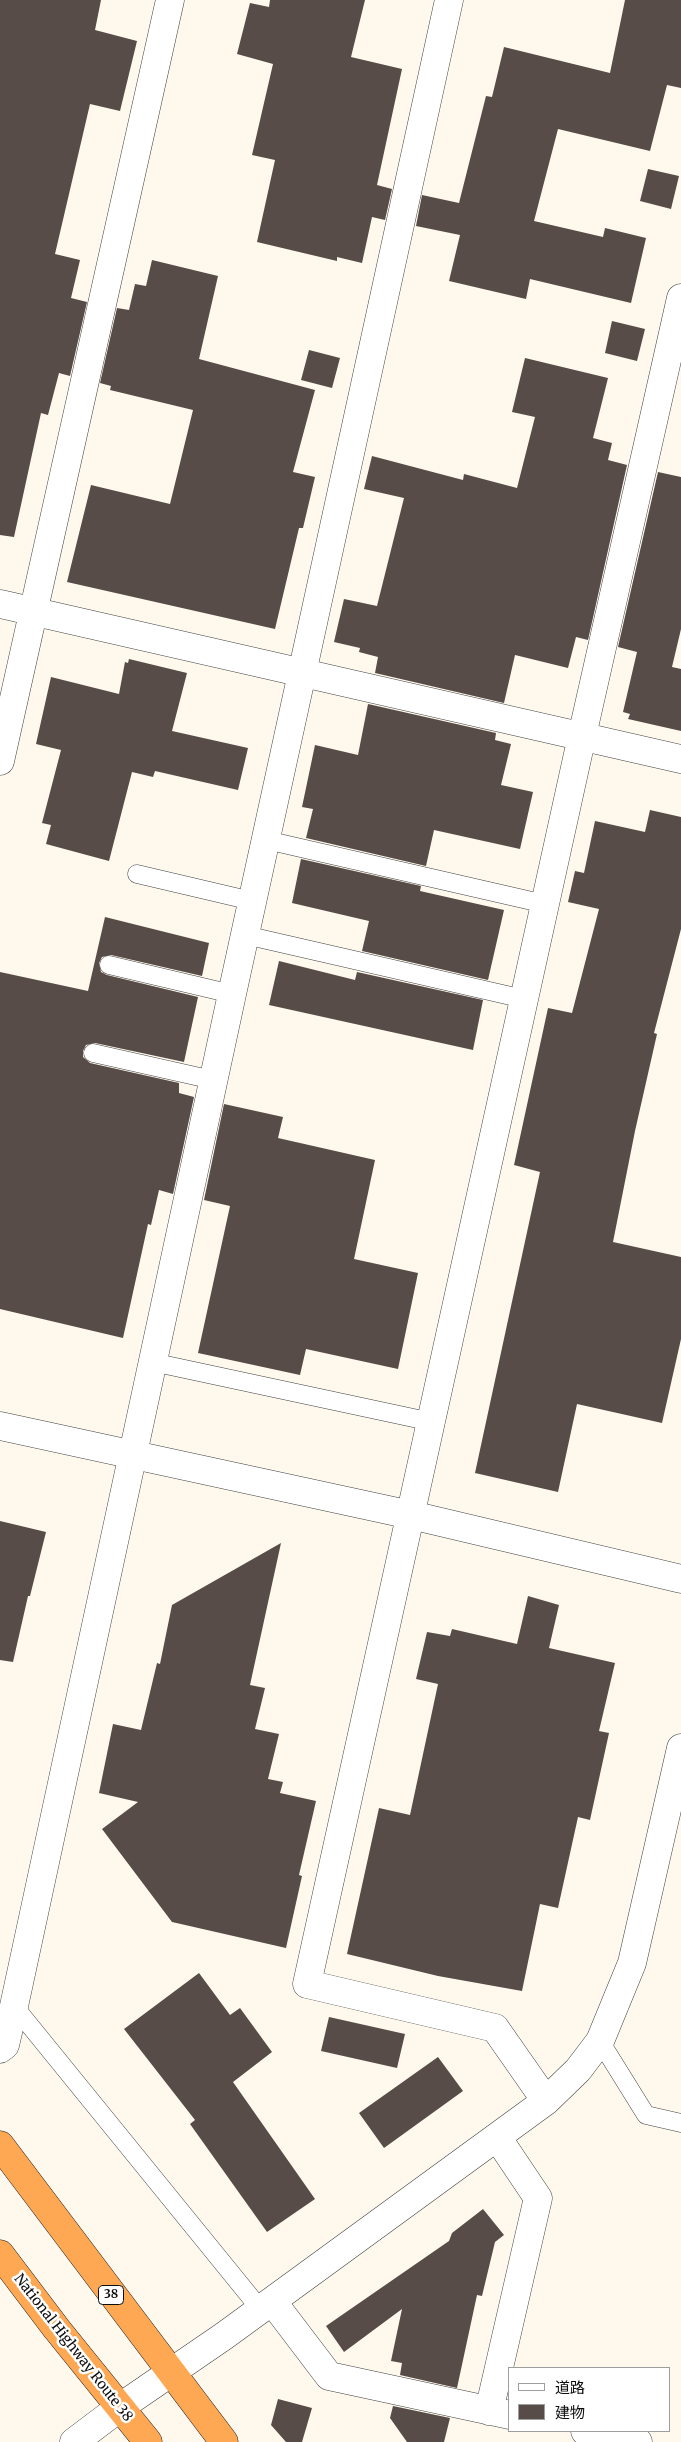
<!DOCTYPE html>
<meta charset="utf-8">
<style>
body{margin:0}
#map{position:relative;width:681px;height:2442px;overflow:hidden;background:#fff9ed;font-family:Merriweather,"Noto Sans JP",serif}
canvas{display:block}
.legend{position:absolute;left:508px;top:2367px;width:162px;height:65px;box-sizing:border-box;background:#fff;border:1px solid #9e9e9e;margin:0;padding:6px 9px;list-style:none;font-size:15px;color:#0d0d0d}
.legend li{display:flex;align-items:center;gap:10px;height:25px}
.legend b{width:25px;border:1px solid #9e9e9e}
</style>
<div id="map">
<canvas width="681" height="2442"></canvas>
<ul class="legend">
<li><b style="height:6px;background:#fff"></b>道路</li>
<li><b style="height:14px;background:#574c48"></b>建物</li>
</ul>
</div>
<script>
const context = document.querySelector('canvas').getContext('2d');
context.lineJoin = 'round';
function paint(path, color) {
  context.fillStyle = color;
  context.fill(path, 'evenodd');
}
function poly(rows) {
  const path = new Path2D();
  for (const r of rows) {
    path.moveTo(r[0], r[1]);
    for (let i = 2; i < r.length; i += 2) path.lineTo(r[i], r[i + 1]);
  }
  return path;
}
function trace(path, color, width, dash) {
  context.strokeStyle = color;
  context.lineWidth = width;
  context.lineCap = dash ? 'butt' : 'round';
  context.setLineDash(dash || []);
  context.stroke(path);
}
function label(font, color, halo, rows, align = 'center') {
  context.font = font + ' Merriweather,serif';
  context.lineWidth = 5;
  context.setLineDash([]);
  context.textBaseline = 'middle';
  context.strokeStyle = halo;
  context.fillStyle = color;
  for (const [text, x, y, turn = 0] of rows) {
    context.save();
    context.translate(x, y);
    context.rotate((+turn || 0) * Math.PI / 180);
    context.textAlign = isNaN(turn) ? turn : align;
    if (halo) context.strokeText(text, 0, 0);
    context.fillText(text, 0, 0);
    context.restore();
  }
}
const building = poly([
 [0,0,101,0,95,30,137,41,120,111,90,104,55,254,80,260,71,298,87,302,70,376,59,373,48,415,41,413,14,537,0,535],
 [270,0,365,0,351,57,402,69,377,185,392,189,385,220,372,217,362,263,337,257,337,261,257,242,275,160,252,155,273,64,237,54,250,3,269,7],
 [625,0,681,0,681,88,667,85,650,151,558,129,534,221,603,237,605,228,646,238,631,303,530,279,526,299,449,281,460,235,416,226,422,195,459,203,486,96,492,97,504,47,610,73],
 [648,169,679,176,671,209,640,201],
 [152,260,218,276,199,359,315,390,293,472,315,477,303,528,299,528,275,629,67,582,91,485,170,504,193,410,110,390,111,386,100,383,117,308,129,310,135,284,146,286],
 [612,321,645,329,637,361,605,353],
 [309,350,340,358,332,388,301,380],
 [525,358,608,378,593,438,612,443,608,460,627,465,588,640,576,637,568,668,515,655,504,703,375,673,378,657,359,652,360,648,334,642,344,599,377,606,404,498,364,489,372,456,463,480,464,474,517,488,535,417,512,412],
 [658,472,681,477,681,629,672,667,681,669,681,731,628,719,630,714,623,712,637,652,618,647],
 [129,659,187,673,172,731,248,748,238,790,155,771,153,777,132,772,109,861,46,844,51,825,42,823,61,750,36,744,51,677,119,694,125,662,128,663],
 [368,704,496,733,495,740,511,744,501,785,533,792,520,849,434,830,426,866,306,838,313,809,302,807,315,745,358,755],
 [650,810,681,817,681,929,654,1033,657,1034,635,1131,613,1242,681,1257,681,1339,662,1423,577,1404,558,1492,475,1473,540,1172,514,1165,548,1008,572,1013,599,909,568,902,575,871,584,873,595,821,645,832],
 [301,859,421,886,420,891,504,910,488,980,362,951,369,921,292,903],
 [105,917,209,943,202,976,111,955,102,957,99,963,101,972,107,975,198,997,184,1062,95,1043,86,1045,83,1051,83,1057,90,1063,179,1083,179,1093,194,1097,173,1194,159,1190,151,1225,148,1224,123,1338,0,1309,0,972,88,991],
 [279,961,355,980,357,972,483,1000,473,1050,269,1005],
 [224,1104,283,1117,278,1138,375,1160,354,1259,418,1273,398,1369,306,1349,300,1375,198,1353,230,1206,204,1200],
 [0,1521,46,1532,30,1596,28,1596,13,1662,0,1660],
 [281,1543,250,1685,265,1688,255,1729,279,1734,268,1779,283,1782,280,1793,316,1801,299,1875,302,1876,286,1948,172,1922,102,1829,138,1802,99,1793,113,1724,141,1730,157,1663,160,1664,172,1605],
 [528,1596,559,1605,549,1648,615,1663,599,1731,609,1733,590,1820,578,1817,558,1908,540,1904,522,1991,438,1976,347,1954,379,1808,410,1815,438,1684,416,1679,427,1632,450,1636,452,1629,517,1644],
 [199,1973,230,2015,240,2008,272,2052,233,2082,315,2199,267,2232,190,2124,195,2120,124,2029],
 [329,2017,405,2034,397,2068,321,2051],
 [438,2057,463,2091,384,2148,359,2113],
 [483,2209,504,2235,495,2242,482,2296,477,2295,457,2388,400,2375,402,2363,391,2361,402,2309,344,2352,326,2326,449,2241,452,2233],
 [278,2399,312,2408,302,2442,286,2442,271,2425],
 [393,2406,450,2418,444,2442,407,2442,390,2418]
]);
const service = poly([
 [266,840,545,904],
 [137,874,252,901],
 [245,935,524,999],
 [109,965,232,994],
 [93,1053,213,1080],
 [152,1362,432,1422],
 [14,2006,261,2310],
 [600,2041,646,2115,681,2123]
]);
const minor = poly([
 [0,604,681,759],
 [0,761,170,0],
 [0,2049,5,2045,14,2006,232,994,449,0],
 [546,2101,495,2028,307,1984,582,736,681,298],
 [272,2301,329,2376,510,2415],
 [489,2411,538,2198,497,2137],
 [585,2431,638,2442],
 [74,2442,119,2408,224,2336,546,2101,578,2070,600,2041,632,1963,681,1748]
]);
const tertiary = poly([
 [0,1426,411,1515,681,1579]
]);
const trunk = poly([
 [0,2145,224,2442],
 [0,2254,56,2328,148,2442]
]);
const shields = [
 [111,2295,25]
];
const shieldNames = [
 ["38",111,2295]
];
const streetNames = [
 ["National Highway Route 38",73,2348,52]
];
paint(building, '#574c48');
trace(service, '#404040', 19);
trace(minor, '#404040', 29);
trace(tertiary, '#404040', 29);
trace(trunk, '#1e1e1e', 29);
trace(service, '#fff', 18);
trace(minor, '#fff', 28);
trace(tertiary, '#fff', 28);
trace(trunk, '#ffa854', 28);
for (const [x, y, w] of shields) {
  const box = new Path2D();
  box.roundRect(x - w / 2, y - 9.5, w, 19, 4);
  context.fillStyle = '#fff';
  context.fill(box);
  trace(box, '#0d0d0d', 1);
}
label('bold 12px', '#0d0d0d', null, shieldNames);
label('14px', '#0d0d0d', '#fff', streetNames);
</script>
